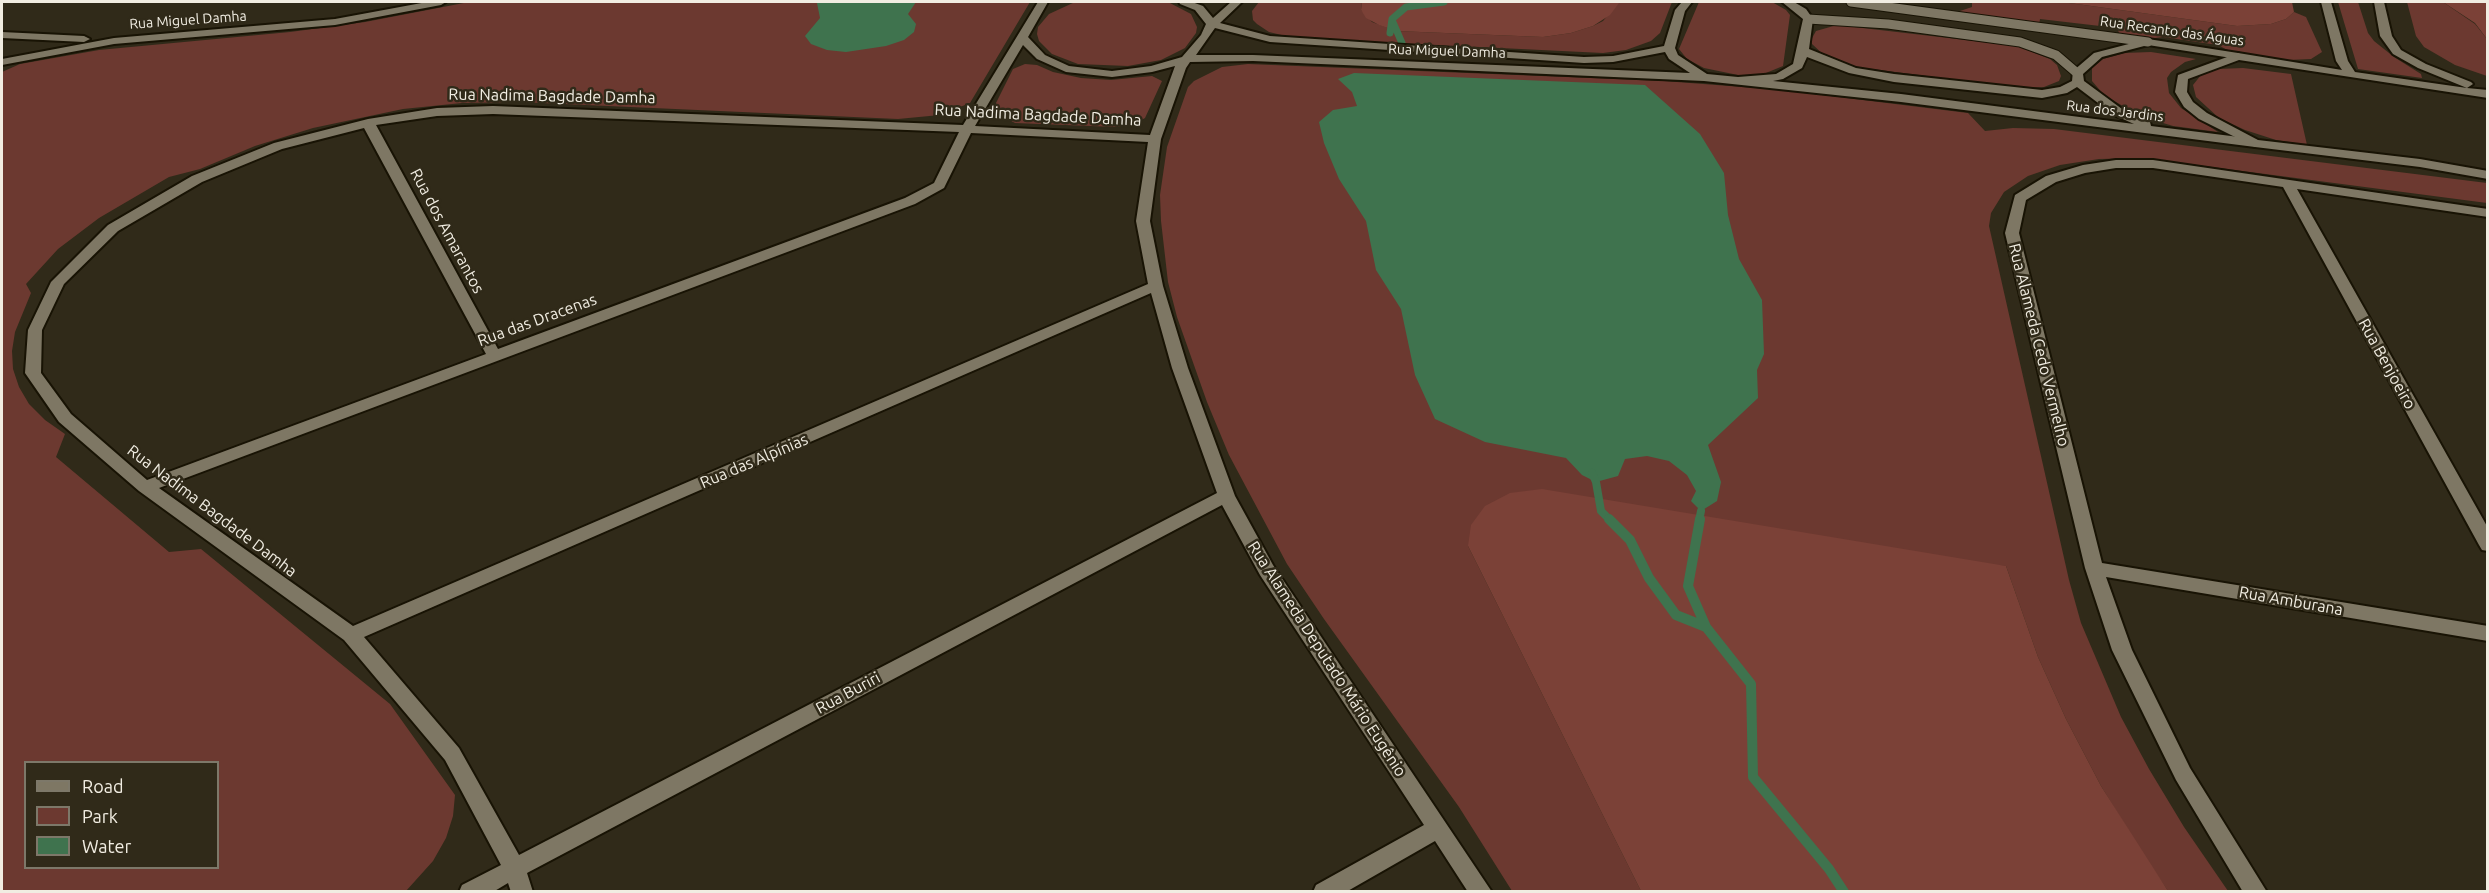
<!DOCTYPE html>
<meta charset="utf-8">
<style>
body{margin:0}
#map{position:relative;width:2489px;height:893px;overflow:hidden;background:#302a19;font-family:Ubuntu,sans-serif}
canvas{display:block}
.frame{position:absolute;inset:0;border:3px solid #f1ede2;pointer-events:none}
.legend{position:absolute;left:24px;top:761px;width:195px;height:108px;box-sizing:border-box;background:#302a19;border:2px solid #7d7869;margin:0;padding:8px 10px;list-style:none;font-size:18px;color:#f1ede2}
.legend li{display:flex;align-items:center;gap:12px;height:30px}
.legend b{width:30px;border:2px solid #7d7869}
</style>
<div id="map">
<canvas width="2489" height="893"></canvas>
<div class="frame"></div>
<ul class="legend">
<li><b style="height:8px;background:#7e7764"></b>Road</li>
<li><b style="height:16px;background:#6c3930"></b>Park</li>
<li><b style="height:16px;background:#3f734e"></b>Water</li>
</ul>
</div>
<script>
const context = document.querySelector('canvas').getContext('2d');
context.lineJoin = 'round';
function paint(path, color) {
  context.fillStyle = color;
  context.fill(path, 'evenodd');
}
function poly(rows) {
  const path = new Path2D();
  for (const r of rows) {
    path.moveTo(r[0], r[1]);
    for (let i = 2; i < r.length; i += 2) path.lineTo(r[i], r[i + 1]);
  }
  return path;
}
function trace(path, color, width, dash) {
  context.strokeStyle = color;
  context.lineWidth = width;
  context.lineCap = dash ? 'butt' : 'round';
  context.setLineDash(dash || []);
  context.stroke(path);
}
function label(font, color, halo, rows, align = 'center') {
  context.font = font + ' Ubuntu,sans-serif';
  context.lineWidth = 5;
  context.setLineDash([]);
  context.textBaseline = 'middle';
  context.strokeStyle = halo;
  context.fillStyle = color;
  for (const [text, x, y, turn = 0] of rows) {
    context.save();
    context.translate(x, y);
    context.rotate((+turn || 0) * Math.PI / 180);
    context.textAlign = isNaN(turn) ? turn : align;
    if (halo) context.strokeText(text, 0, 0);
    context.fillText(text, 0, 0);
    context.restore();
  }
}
const green = poly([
 [469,2,1030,2,970,103,940,115,898,119,519,102,462,103,403,109,313,128,255,146,200,169,169,177,99,218,58,249,26,284,31,293,15,332,12,351,13,369,19,387,29,404,45,420,65,434,56,457,169,552,201,549,390,704,455,795,453,816,446,838,433,861,406,891,2,891,2,72,20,64,99,50,290,32,365,22],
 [26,762,218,762,218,868,26,868],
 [1075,2,1168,2,1191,14,1197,27,1196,33,1185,48,1161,60,1128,66,1078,64,1052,54,1039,41,1037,34,1038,27,1049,14],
 [1259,2,1362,2,1361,10,1372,22,1396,31,1543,37,1571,33,1593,26,1603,21,1619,2,1672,2,1660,33,1651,41,1626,50,1603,53,1294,38,1269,32,1257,24,1253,20,1252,11],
 [1699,2,1772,2,1786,10,1790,15,1783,66,1761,75,1738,75,1704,68,1687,59,1679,49],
 [1972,2,2062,2,2237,26,2271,24,2286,19,2294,12,2306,17,2322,52,2311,59,2288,60,2231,52,2218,45,2163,37,2148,39,2120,35,2117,28,2040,19,2039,25,1957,12,1972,7],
 [2338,2,2358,2,2368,33,2374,41,2394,57,2421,74,2422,78,2358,69],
 [2407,2,2443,2,2475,24,2487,39,2487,76,2455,65,2424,47,2416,36],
 [1837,25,2017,46,2050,59,2057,65,2061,76,2059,81,2044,87,2021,88,1856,67,1827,58,1812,44,1811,40,1816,31],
 [2151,52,2196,59,2185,62,2171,72,2167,78,2169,93,2181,108,2218,132,2173,126,2140,116,2104,95,2092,81,2092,68,2103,59,2124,53],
 [1025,64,1037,65,1053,72,1081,78,1111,80,1152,76,1162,81,1145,118,1134,124,1116,127,1015,123,1000,115,996,103,1013,69],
 [1248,64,1664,81,1782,90,1968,113,1985,131,2013,128,2054,129,2487,183,2487,203,2143,158,2099,159,2060,165,2028,176,2004,192,1991,213,1989,226,2069,580,2081,623,2121,717,2149,769,2184,827,2228,891,2168,891,2146,859,2101,786,2066,719,2038,657,2006,566,1468,546,1641,891,1512,891,1459,807,1324,619,1287,564,1229,455,1207,402,1177,317,1168,282,1161,221,1160,195,1167,147,1188,87,1194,81,1222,67],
 [2243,68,2291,74,2307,145,2276,140,2245,130,2219,118,2196,97,2193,85,2201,75,2218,69]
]);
const forest = poly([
 [1362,2,1619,2,1619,3,1610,15,1593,26,1571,33,1543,37,1396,31,1379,25,1366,18,1361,10],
 [2062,2,2292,2,2294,12,2286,19,2271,24,2237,26],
 [2443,2,2487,2,2487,39,2475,23],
 [1542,489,2006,566,2038,657,2066,719,2101,786,2168,891,1641,891,1468,546,1471,525,1485,506,1510,493]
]);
const water = poly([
 [819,2,916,2,908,14,916,24,914,32,904,40,886,46,846,52,827,50,811,44,805,36,820,18,817,3],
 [1354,73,1645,85,1700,134,1724,173,1728,215,1739,259,1762,300,1764,354,1757,370,1758,398,1708,445,1721,482,1717,501,1701,511,1691,501,1696,491,1687,475,1669,461,1647,456,1625,459,1618,476,1596,482,1582,475,1566,458,1485,442,1435,419,1415,375,1401,309,1376,270,1366,221,1339,179,1324,143,1319,122,1333,110,1357,106,1352,92,1338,79]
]);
const streamFar2 = poly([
 [1392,20,1402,43],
 [1390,33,1392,19,1406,7,1444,2]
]);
const streamFar1 = poly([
 [1592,473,1596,482,1601,511,1611,521],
 [1699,521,1701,511]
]);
const stream = poly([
 [1609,519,1630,540,1649,578,1676,615,1706,627],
 [1700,519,1688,586,1706,627,1751,684,1753,777,1829,869,1844,892]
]);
const service = poly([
 [1851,2,2148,42],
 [1808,19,1888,24,2020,42,2056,55,2077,73]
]);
const minor = poly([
 [427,2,446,2,441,5,335,25,114,44,2,65,2,59,114,38,335,19,427,2],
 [1038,2,1048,2,1028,37,1045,55,1069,66,1112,71,1151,66,1182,57,1201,35,1206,24,1195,10,1180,4,1179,2,1192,2,1203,6,1213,18,1231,2,1242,2,1220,23,1270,36,1584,57,1613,56,1664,46,1675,10,1682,2,1692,2,1685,11,1675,48,1678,55,1707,74,1738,77,1776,74,1793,64,1803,19,1782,2,1794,2,1806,9,1813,19,1809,49,1856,68,1894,74,2042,90,2060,87,2072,81,2073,71,2094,53,2148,39,2238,53,2244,56,2238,59,2148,45,2102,57,2083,74,2084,81,2122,109,2150,122,2151,126,2255,139,2261,143,2255,147,1901,102,1704,81,1253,61,1190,62,1186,68,1161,139,1150,221,1163,286,1188,368,1235,496,1273,565,1492,892,1468,892,1435,841,1346,892,1313,892,1316,885,1424,825,1260,575,1222,505,527,873,533,892,511,892,508,883,493,892,459,892,462,885,501,865,445,760,344,640,139,491,59,422,25,373,28,330,51,282,108,225,192,176,274,143,368,119,437,108,493,106,963,125,1038,2],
 [1215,28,1270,42,1584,63,1613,62,1665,52,1669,59,1690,73,1253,55,1196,55,1215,28],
 [1023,45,1037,59,1066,72,1112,77,1152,72,1175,66,1150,135,975,126,1023,45],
 [1807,57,1849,73,1894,82,2042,98,2067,93,2077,87,2114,115,2134,124,1901,94,1773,81,1783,79,1802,68,1807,57],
 [493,114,959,132,934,183,905,198,498,349,376,125,437,116,493,114],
 [364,128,486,354,147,480,71,414,41,373,42,330,64,284,118,231,202,182,282,149,364,128],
 [971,133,1148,142,1136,221,1148,284,353,626,159,488,915,204,944,188,971,133],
 [1151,293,1172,368,1217,493,519,855,459,748,364,637,1151,293],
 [2,32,84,36,90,39,84,42,2,38,2,32],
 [2116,160,2153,160,2488,209,2488,217,2297,189,2488,528,2488,551,2482,550,2479,545,2283,187,2153,168,2116,168,2085,173,2056,182,2026,200,2019,233,2102,563,2488,626,2488,641,2106,577,2132,650,2190,768,2267,892,2243,892,2176,780,2112,650,2085,568,2005,233,2015,195,2046,176,2083,165,2116,160]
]);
const tertiary = poly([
 [2321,2,2331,2,2348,61,2355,72,2467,88,2418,68,2393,54,2380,36,2374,2,2384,2,2392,36,2401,50,2426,64,2471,82,2473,84,2467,88,2488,90,2488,98,2239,60,2188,79,2187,92,2193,102,2207,113,2258,140,2420,159,2488,171,2488,179,2420,167,2255,147,2199,119,2184,107,2175,92,2178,75,2238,53,2342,70,2336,61,2321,2]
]);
const farStreetnames = [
 ["Rua Miguel Damha",188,20,-4],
 ["Rua Recanto das Águas",2172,31,8],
 ["Rua Miguel Damha",1447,51,2],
 ["Rua dos Jardins",2115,111,7]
];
const streetNames = [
 ["Rua Nadima Bagdade Damha",552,96,1],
 ["Rua Nadima Bagdade Damha",1038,115,3],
 ["Rua dos Amarantos",447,231,62],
 ["Rua das Dracenas",537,320,-20],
 ["Rua Alameda Cedo Vermelho",2039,345,76],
 ["Rua Benjoeiro",2387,364,61],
 ["Rua das Alpínias",754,461,-23],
 ["Rua Nadima Bagdade Damha",212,511,37],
 ["Rua Amburana",2291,601,10],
 ["Rua Alameda Deputado Mário Eugênio",1327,659,57],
 ["Rua Buriri",848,693,-28]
];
paint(green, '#6c3930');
paint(forest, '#7b4137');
paint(water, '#3f734e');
trace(streamFar2, '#3f734e', 7);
trace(streamFar1, '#3f734e', 8);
trace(stream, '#3f734e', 10);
trace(service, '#181304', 11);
trace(minor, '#181304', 4);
trace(tertiary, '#181304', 4);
trace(service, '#7e7764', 9);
paint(minor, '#7e7764');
paint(tertiary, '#7e7764');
label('14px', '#f1ede2', '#302a19', farStreetnames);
label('16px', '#f1ede2', '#302a19', streetNames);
</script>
